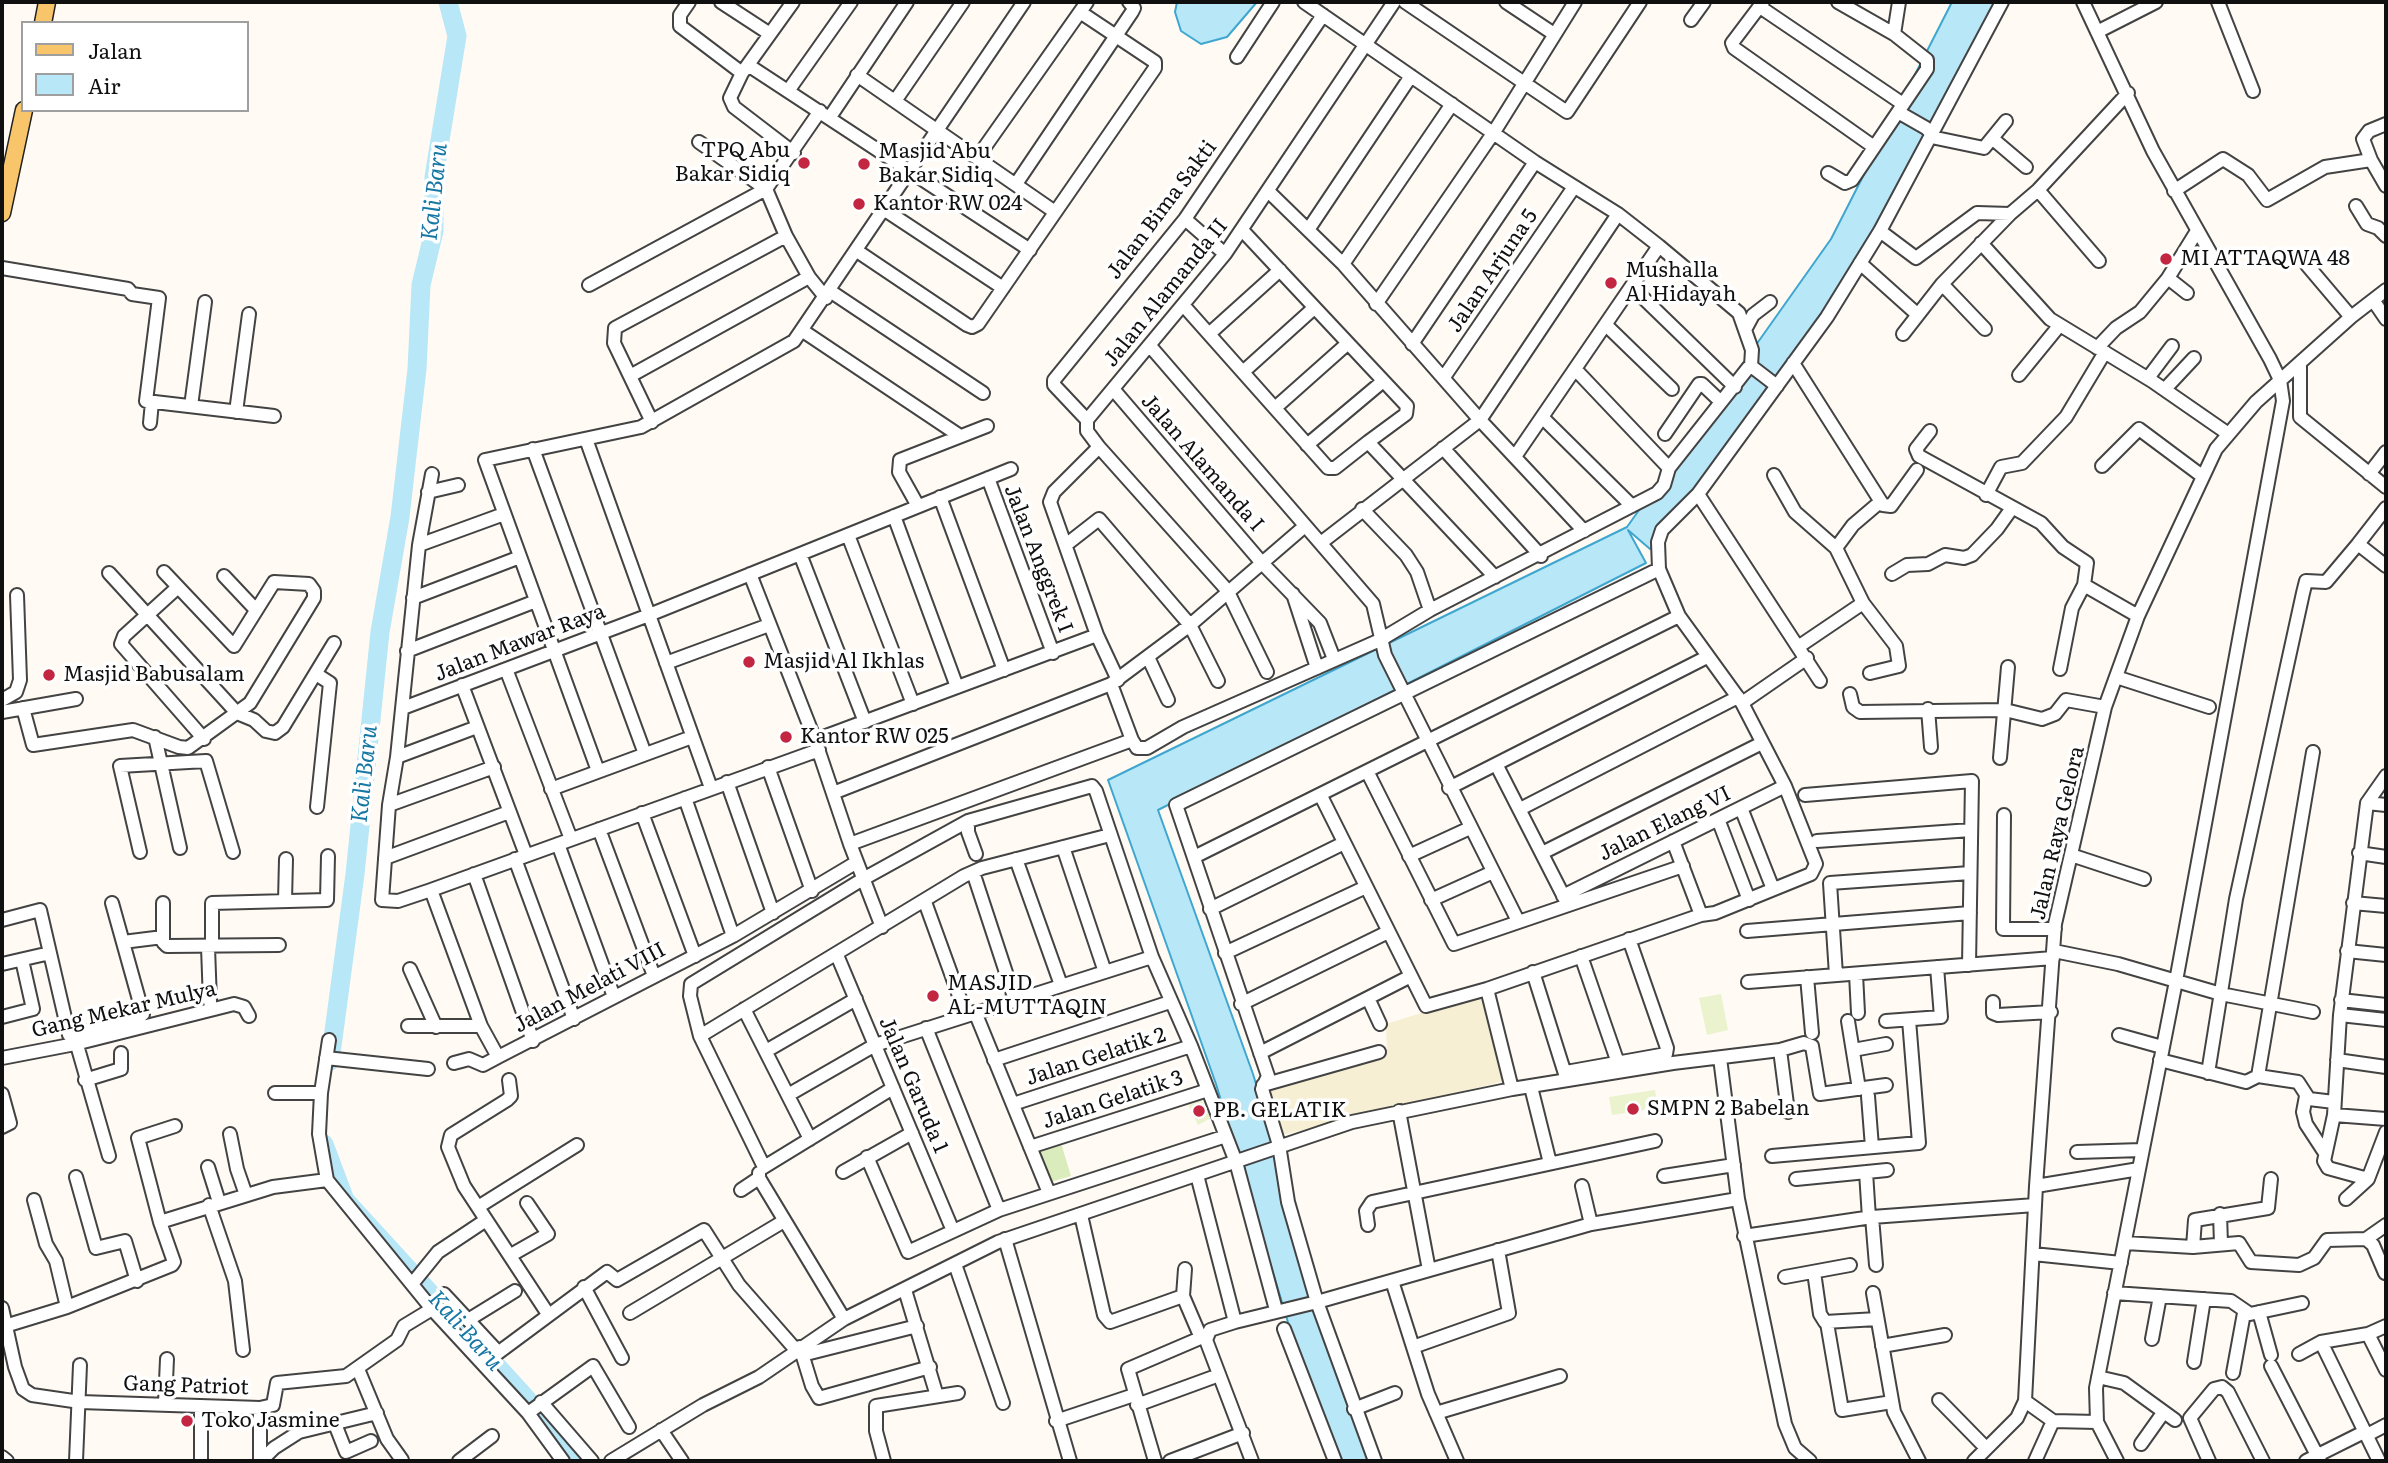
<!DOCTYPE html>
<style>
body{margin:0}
#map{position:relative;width:2388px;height:1463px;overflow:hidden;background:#fffbf4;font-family:Literata,serif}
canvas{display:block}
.frame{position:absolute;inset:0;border:4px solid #101010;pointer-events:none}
.legend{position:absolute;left:21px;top:21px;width:228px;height:91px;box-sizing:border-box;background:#fff;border:2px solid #9f9f9f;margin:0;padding:9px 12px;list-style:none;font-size:21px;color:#101010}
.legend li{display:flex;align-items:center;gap:14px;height:35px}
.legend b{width:35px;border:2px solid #9f9f9f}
</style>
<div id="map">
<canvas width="2388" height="1463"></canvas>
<div class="frame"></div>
<ul class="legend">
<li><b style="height:9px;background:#f9c56a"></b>Jalan</li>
<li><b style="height:19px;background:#b8e7f7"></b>Air</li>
</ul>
</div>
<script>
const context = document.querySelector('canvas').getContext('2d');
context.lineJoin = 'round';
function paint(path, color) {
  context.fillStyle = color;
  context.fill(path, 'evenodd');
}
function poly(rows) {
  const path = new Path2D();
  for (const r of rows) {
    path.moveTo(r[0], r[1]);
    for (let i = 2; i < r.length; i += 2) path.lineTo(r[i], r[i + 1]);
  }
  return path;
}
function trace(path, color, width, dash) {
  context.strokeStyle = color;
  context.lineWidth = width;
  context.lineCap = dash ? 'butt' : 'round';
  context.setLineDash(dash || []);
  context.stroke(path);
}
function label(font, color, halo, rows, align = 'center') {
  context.font = font + ' Literata,serif';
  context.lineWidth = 7;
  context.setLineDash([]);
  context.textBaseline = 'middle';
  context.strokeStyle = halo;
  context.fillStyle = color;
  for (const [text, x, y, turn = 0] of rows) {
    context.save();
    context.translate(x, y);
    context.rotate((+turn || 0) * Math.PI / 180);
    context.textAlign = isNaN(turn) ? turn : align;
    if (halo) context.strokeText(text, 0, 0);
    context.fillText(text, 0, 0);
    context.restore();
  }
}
const farmland = poly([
 [1485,993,1505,1081,1282,1135,1265,1087,1387,1052,1386,1024]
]);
const green = poly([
 [1060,1140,1071,1176,1047,1183,1035,1149]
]);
const pitch = poly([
 [1721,994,1728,1030,1707,1035,1699,998],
 [1655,1090,1658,1108,1612,1115,1609,1097],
 [1201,1098,1211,1118,1198,1125,1188,1104]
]);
const water = poly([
 [1177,2,1257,2,1227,37,1201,44,1181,31,1175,12,1177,2],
 [1952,2,2009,2,1867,252,1650,549,1628,530,1646,563,1158,810,1253,1074,1359,1420,1377,1461,1339,1461,1319,1425,1216,1084,1108,780,1627,527,1831,239,1952,2]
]);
const river = poly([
 [330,1061,355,874,380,632,400,517,417,369,421,285,434,231,434,177,457,36,448,2],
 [324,1144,345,1200,526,1398,577,1461]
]);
const minor = poly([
 [689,2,680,15,680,26,742,73],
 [721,2,770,34],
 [793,2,742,73,730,98,734,107,794,153],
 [1304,2,1535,162,1618,214,1659,246,1739,313,1752,350,1751,366],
 [1405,2,1567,112,1640,2],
 [1506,2,1554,34],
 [1763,2,1732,43,1734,48,1874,147],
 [2083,2,2153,151,2270,359,2280,380,2283,401,2176,981,2096,1388,2097,1422,2117,1461],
 [2218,2,2253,91],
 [1760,7,1903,104],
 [1691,20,1704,2],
 [2097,32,2156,2],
 [1894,34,1899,2],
 [1237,57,1273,2],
 [748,65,1030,250],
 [857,75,1055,212],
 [788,91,851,2],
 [895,101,963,2],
 [1898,112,1926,128,1936,138,1984,148,2006,121],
 [830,117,907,2],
 [2386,124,2369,131,2363,139,2371,160,2386,186],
 [1993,139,2026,167],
 [699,142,766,189,820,111],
 [977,158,1087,2],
 [1828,173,1845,183,1852,180,1927,69,1927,60,1894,34,1838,2],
 [1016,184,1132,12,1134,8,1129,2],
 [2038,190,2099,261],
 [1268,191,1343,264,1480,420,1584,531],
 [2174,191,2223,159,2248,175,2267,200,2325,167,2371,160],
 [2356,206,2367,224,2378,228,2386,236],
 [885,210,1003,288],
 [1185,219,1225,254],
 [1242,230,1407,406,1406,414,1368,442,1495,577],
 [1308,230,1411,76],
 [1880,231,1916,258,1977,213,2010,214,2038,190,2128,93],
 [1981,243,2050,319,2152,381,2227,433],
 [857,251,967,325,972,327,978,324,1155,68,1155,62,1080,12],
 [1860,263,1918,315],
 [1343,264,1452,104],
 [2307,265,2351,317],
 [2,268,128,289,132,294,159,298,146,401,274,416],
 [1942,284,1985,329],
 [589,285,766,189,786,236,809,277,826,298],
 [1632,287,1735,387],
 [830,291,983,393],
 [2187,293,2168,278,2197,231],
 [2373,300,2386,319],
 [1376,304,1494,132,1575,2],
 [1184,306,1328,468,1335,468,1368,442],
 [1607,326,1672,389],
 [1746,328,1753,315,1770,302],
 [803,331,960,436],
 [1209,334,1280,270],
 [1903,334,1942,284,2010,214],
 [1412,344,1535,162],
 [1150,346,1373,604,1385,655,1518,921],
 [2097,348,2116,328,2140,312,2168,278],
 [1793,363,1883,505,1891,506,1917,470],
 [2300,364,2300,417,2386,487],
 [1575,369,1669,468],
 [1243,372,1314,308],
 [2019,375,2059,326],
 [630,376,809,277],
 [1444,377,1574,187],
 [2148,378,2172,346],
 [1113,389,1262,563,1320,623,1334,659],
 [2165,389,2194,358],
 [191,406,205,302],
 [1275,408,1347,344],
 [236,412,249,314],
 [1543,418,1632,506],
 [1087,420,1054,385,1054,380,1185,219,1323,15],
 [652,422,614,343,615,328,786,236],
 [150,423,152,402],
 [1930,431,1916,449,1919,456,2041,523,2063,547,2087,563,2084,585,2138,616],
 [1665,434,1699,384,1702,384,1721,402],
 [586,439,711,788],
 [1307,445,1382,382],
 [1443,448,1541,556],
 [533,449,645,754],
 [1516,455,1659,246],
 [2102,466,2139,429,2202,476],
 [432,474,419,545,397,757,389,805,382,900,398,901,431,890,819,750],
 [2369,474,2386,452],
 [1774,475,1795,512,1836,548,1863,603,1896,646,1899,666,1870,673],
 [988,478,1053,653],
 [428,492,458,485],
 [1698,494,1820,681],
 [1986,495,2001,467,2022,463,2066,417,2105,352],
 [940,497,1004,670],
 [918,506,899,472,900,460,987,426],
 [2386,508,2358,544,2386,566],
 [1362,509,1406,555,1417,572,1430,610],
 [894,516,957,687],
 [848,535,913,704],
 [1322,542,1480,420,1618,214],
 [1067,544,1099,519,1190,625,1218,681],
 [419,545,504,514],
 [1836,548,1853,525,1880,502],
 [800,554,865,722],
 [1659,569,1658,542,1662,530,1698,494,1827,317,1880,231,2002,2],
 [109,573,237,713,254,720,266,731,275,733,283,727,334,643],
 [750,574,815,740,850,844,882,927],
 [1892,574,1907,565,1928,564,1945,555,1964,558,1972,555,1997,529,2012,508],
 [224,576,256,610],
 [178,587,124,636,121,644,204,739],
 [1293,594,1317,668],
 [413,598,520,557],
 [1097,635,1050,502,1054,492,1099,447],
 [1798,647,1863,603],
 [407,651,536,601],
 [1148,657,1168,700],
 [666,663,769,625],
 [506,669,571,839],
 [2060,669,2072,608,2084,585],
 [1267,672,1227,590,1099,447,1087,431,1087,420,1225,254,1394,2],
 [316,674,330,683,317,807],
 [2116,677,2209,707],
 [1111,684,1132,740,1137,748,1147,748,1183,727,1380,640,1430,610,1657,493,1664,485,1669,468,1748,368,1751,366,1777,386],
 [462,685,526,855],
 [1850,694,1853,707,1860,712,2005,710,2042,719,2055,714,2066,700,2105,707],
 [2,700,16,692,20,680,17,595],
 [1742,703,1807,658],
 [23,708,33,745,133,730,179,747,188,748,250,703,314,598,314,591,309,584,274,582,234,646,164,572],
 [403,708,649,615,1011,469],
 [1928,709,1931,747],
 [2,712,76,699],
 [155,737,180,848],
 [815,740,1097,635,1118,680],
 [397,757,477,727],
 [2000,758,2008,667],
 [1497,766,1566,901],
 [768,767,812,891],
 [598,771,485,460,641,427,794,341,1024,2],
 [1368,773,1454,944,1683,866],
 [727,782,773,913],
 [1449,788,1707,657],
 [551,789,692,737],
 [833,793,1111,684,1190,625,1305,526],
 [1805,795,1972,781,1969,965],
 [1321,796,1426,1006,1487,989,1701,915,1673,841],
 [685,798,733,936],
 [2367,803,2386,805],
 [389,805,494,767],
 [1741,808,1773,889],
 [1520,809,1738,697],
 [642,813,695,956],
 [2004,815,2003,929,2055,929],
 [1718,819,1749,900],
 [968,821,968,832,976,854],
 [599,829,654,976],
 [1817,841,1971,830],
 [558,844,614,997],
 [850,844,1132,740],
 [1063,847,1105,972],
 [140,852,120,766,206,761,233,852],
 [1542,853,1762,743],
 [2359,853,2386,857],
 [2071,855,2144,879],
 [1409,856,1470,828],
 [1194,857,1679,616],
 [385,858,509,812],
 [515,859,574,1019],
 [1016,859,1061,985],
 [973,872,1015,1000],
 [474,874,533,1041],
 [431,890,481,1026,498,1057,733,936,857,862],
 [1563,896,1785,786],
 [1431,900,1493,872],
 [285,901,286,859],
 [925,902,966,1015],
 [163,903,163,942,167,946,279,945],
 [2353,903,2386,906],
 [1210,909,1344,843],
 [2,920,40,910,69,1035,136,1020,143,1014,112,903],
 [1747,931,1970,913],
 [123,942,163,937],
 [2054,951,2118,964,2221,994,2313,1012],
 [2347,951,2386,955],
 [1225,953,1366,887],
 [837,955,953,1231],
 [1581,956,1618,1063],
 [2,964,50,953],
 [410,969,436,1027],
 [1533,972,1566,1077],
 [1856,974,1858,1013],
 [1836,975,1830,883,1970,873],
 [1807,977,1812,1033],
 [1748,982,2053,958],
 [1487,989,1512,1089],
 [1368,998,1380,1024],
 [2341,1000,2386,1005],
 [210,1002,208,947,212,942,212,903,327,900,328,856],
 [1993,1002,1993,1013,1998,1015,2051,1012],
 [1241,1004,1388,932],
 [744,1009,810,1139],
 [975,1012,1049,1193],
 [2340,1015,2386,1020],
 [2,1017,33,1009,22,960],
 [1848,1021,1859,1089],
 [1886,1021,1941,1017,1937,967],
 [408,1026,481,1026],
 [926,1028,999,1210],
 [2119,1035,2162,1047],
 [700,1036,964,876,982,868,1110,835],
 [75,1038,109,1156],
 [329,1040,321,1093,319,1134,327,1180,432,1309,528,1413,563,1461],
 [1780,1050,1788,1112],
 [1853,1050,1886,1044],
 [766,1051,856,999],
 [1260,1053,1409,977],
 [2,1058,75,1044,234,1004,244,1007,249,1016],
 [326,1058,428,1069],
 [1720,1058,1738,1199,1785,1424,1795,1448,1810,1461],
 [994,1060,1170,1002],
 [2160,1060,2246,1082,2258,1076,2313,752],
 [2337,1060,2386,1067],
 [454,1063,469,1059,483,1065,498,1057],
 [1566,1072,1666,1054,1667,1048,1629,939],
 [2208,1073,2236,899,2303,593,2306,581,2326,582,2358,544],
 [2258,1076,2298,1082,2309,1099,2334,1102],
 [85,1080,121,1069,121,1053],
 [509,1080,511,1096,507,1100,451,1135,448,1147,464,1186,548,1314],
 [1263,1085,1379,1052],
 [1531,1087,1550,1163],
 [275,1093,321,1093],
 [2,1094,10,1123,2,1127],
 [788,1095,875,1045,1152,957],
 [1868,1096,1872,1147],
 [2306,1096,2303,1112,2306,1124,2325,1153],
 [1013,1104,1191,1046],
 [1399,1111,1429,1270],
 [2334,1115,2386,1119],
 [230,1134,237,1169,246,1195],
 [1030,1147,1208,1090],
 [2077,1152,2142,1150],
 [1772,1156,1919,1143,1909,1020],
 [867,1157,908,1252,999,1210,1226,1136],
 [208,1167,219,1202],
 [764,1167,700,1036,690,996,691,984,863,879,968,821,1092,786,1096,791,1152,957,1191,1046,1236,1162,1276,1310],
 [764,1167,893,1088],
 [843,1172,912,1133],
 [1866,1172,1869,1218],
 [1197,1175,1235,1322,1210,1330,1206,1340,1252,1461],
 [1664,1176,1734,1165],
 [76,1177,96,1248,125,1241,137,1281],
 [759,1178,844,1319],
 [1796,1179,1887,1170],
 [2368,1179,2328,1168,2324,1161,2334,1115,2340,1015,2367,803,2386,776],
 [1582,1186,1591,1224],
 [2036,1186,2139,1169],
 [741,1190,759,1178,759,1173],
 [2346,1199,2368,1179,2386,1132],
 [34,1200,46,1244,56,1261,67,1307],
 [209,1205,235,1281,243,1350],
 [478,1207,577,1145],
 [2220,1214,2221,1244],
 [1081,1215,1104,1315,1110,1322,1183,1296,1185,1269],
 [1872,1217,1876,1265],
 [160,1222,138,1138,175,1126],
 [1368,1225,1366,1211,1372,1202,1655,1141],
 [1744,1236,1872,1217,2035,1205],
 [1005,1239,1070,1461],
 [2366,1239,2373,1245,2385,1273],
 [2125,1243,2193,1247,2239,1243,2251,1262,2299,1265,2314,1258,2327,1240,2366,1239,2386,1225],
 [2193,1247,2195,1220,2268,1208,2271,1179],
 [2033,1254,2121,1263],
 [511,1255,548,1234,527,1203],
 [955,1264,1003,1403],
 [1814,1272,1820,1314,1825,1322,1877,1319],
 [1785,1277,1850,1265],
 [1392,1281,1413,1347],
 [412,1284,438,1252,486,1220],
 [584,1287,622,1358],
 [905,1290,937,1396],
 [1873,1293,1894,1412,1919,1461],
 [2114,1293,2231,1301,2250,1314,2302,1303],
 [444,1294,497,1351],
 [1183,1296,1201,1338],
 [2,1308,15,1367,23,1389,32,1395,80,1402,260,1408,273,1405,277,1383,346,1376,397,1340,404,1326,432,1309],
 [2259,1312,2271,1355],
 [630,1313,784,1221],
 [468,1320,515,1291],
 [1235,1322,1317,1302,1591,1224,1738,1199],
 [1827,1323,1842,1410,1892,1402],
 [5,1326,67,1307,172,1265,174,1262,160,1222,273,1187,327,1180],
 [1284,1329,1335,1461],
 [2368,1334,2386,1370],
 [2152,1339,2160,1296],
 [2321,1342,2379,1461],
 [1882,1346,1945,1335],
 [800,1347,812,1386,819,1398,930,1367],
 [2299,1354,2321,1342,2368,1334,2386,1326],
 [802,1355,917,1326],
 [2194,1362,2204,1299],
 [483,1364,607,1272,617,1280,704,1230,739,1285,796,1350],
 [2271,1366,2320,1461],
 [358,1369,387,1439,402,1460],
 [2233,1373,2244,1313],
 [2098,1377,2124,1383,2175,1420],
 [1939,1400,1986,1448],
 [2025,1401,2053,1421,2097,1422],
 [541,1402,592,1461],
 [165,1403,167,1359],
 [1137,1405,1219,1375],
 [1354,1409,1395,1393],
 [528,1413,593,1366,629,1427],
 [1436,1413,1560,1376],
 [1056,1421,1134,1395],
 [335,1424,346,1452,371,1441],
 [661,1430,682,1461],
 [2367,1435,2386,1425],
 [2141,1444,2163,1413],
 [2,1457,7,1461],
 [76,1461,80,1365],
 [201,1461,201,1406],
 [260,1461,260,1408],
 [261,1461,274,1448,299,1432,377,1413],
 [459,1461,492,1436],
 [611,1461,703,1405,759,1377,844,1319,998,1242,1352,1122,1512,1089,1673,1063,1780,1050,1804,1043,1812,1046,1820,1094,1886,1085],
 [884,1461,876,1431,876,1406,958,1393],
 [1155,1461,1128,1369,1205,1336],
 [1170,1461,1243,1433],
 [1375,1461,1317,1302,1288,1202,1279,1145,1262,1089,1268,1076,1176,805,1659,569,1679,616,1742,703,1785,786,1816,864,1811,874,1715,913,1701,915],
 [1457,1461,1428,1394,1413,1347,1509,1313,1498,1250],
 [1974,1461,2017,1418,2025,1401,2036,1186,2055,924,2105,707,2138,616,2216,449,2256,402,2351,317,2386,290],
 [2035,1461,2053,1421],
 [2209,1461,2190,1418,2214,1389,2222,1387,2228,1392,2263,1461],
 [2306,1461,2364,1432]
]);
const major = poly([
 [43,23,47,2],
 [2,213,24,110]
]);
const markers = [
 [804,163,7,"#c32640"],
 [864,164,7,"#c32640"],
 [859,204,7,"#c32640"],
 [2166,259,7,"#c32640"],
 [1611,283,7,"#c32640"],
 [749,662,7,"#c32640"],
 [49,675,7,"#c32640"],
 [786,737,7,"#c32640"],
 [933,996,7,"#c32640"],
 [1633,1109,7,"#c32640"],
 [1199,1111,7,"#c32640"],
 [187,1421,7,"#c32640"]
];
const poiNames = [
 ["TPQ Abu",790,151,"right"],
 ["Bakar Sidiq",790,175,"right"],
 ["Masjid Abu",878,152],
 ["Bakar Sidiq",878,176],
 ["Kantor RW 024",873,204],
 ["MI ATTAQWA 48",2180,259],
 ["Mushalla",1625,271],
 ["Al Hidayah",1625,295],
 ["Masjid Al Ikhlas",763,662],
 ["Masjid Babusalam",63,675],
 ["Kantor RW 025",800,737],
 ["MASJID",947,984],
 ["AL-MUTTAQIN",947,1008],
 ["SMPN 2 Babelan",1647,1109],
 ["PB. GELATIK",1213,1111],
 ["Toko Jasmine",201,1421]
];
const streetNames = [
 ["Jalan Bima Sakti",1162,210,-53],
 ["Jalan Arjuna 5",1493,271,-56],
 ["Jalan Alamanda II",1166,293,-51],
 ["Jalan Alamanda I",1202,463,49],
 ["Jalan Anggrek I",1038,559,69],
 ["Jalan Mawar Raya",520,643,-21],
 ["Jalan Elang VI",1665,824,-26],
 ["Jalan Raya Gelora",2058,833,-77],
 ["Jalan Melati VIII",590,988,-28],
 ["Gang Mekar Mulya",124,1010,-13],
 ["Jalan Gelatik 2",1096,1057,-18],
 ["Jalan Garuda 1",913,1085,67],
 ["Jalan Gelatik 3",1113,1100,-18],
 ["Gang Patriot",186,1386,2]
];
const waterNames = [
 ["Kali Baru",435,192,-84],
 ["Kali Baru",365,774,-84],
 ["Kali Baru",465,1331,48]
];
paint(farmland, '#f6efd3');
paint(green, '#daebbc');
paint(pitch, '#eaf2ce');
paint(water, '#b8e7f7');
trace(water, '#3ea6cf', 2);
trace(river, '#b8e7f7', 19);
trace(minor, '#434343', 16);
trace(major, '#212121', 19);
trace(minor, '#fff', 12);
trace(major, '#f9c56a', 16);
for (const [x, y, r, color] of markers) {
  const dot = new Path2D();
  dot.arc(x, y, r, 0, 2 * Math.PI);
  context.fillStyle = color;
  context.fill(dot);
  trace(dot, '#fff', 2.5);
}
label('21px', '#101010', '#fff', poiNames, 'left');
label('21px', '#101010', '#fff', streetNames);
label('italic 23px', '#1778a5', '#fff', waterNames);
</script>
